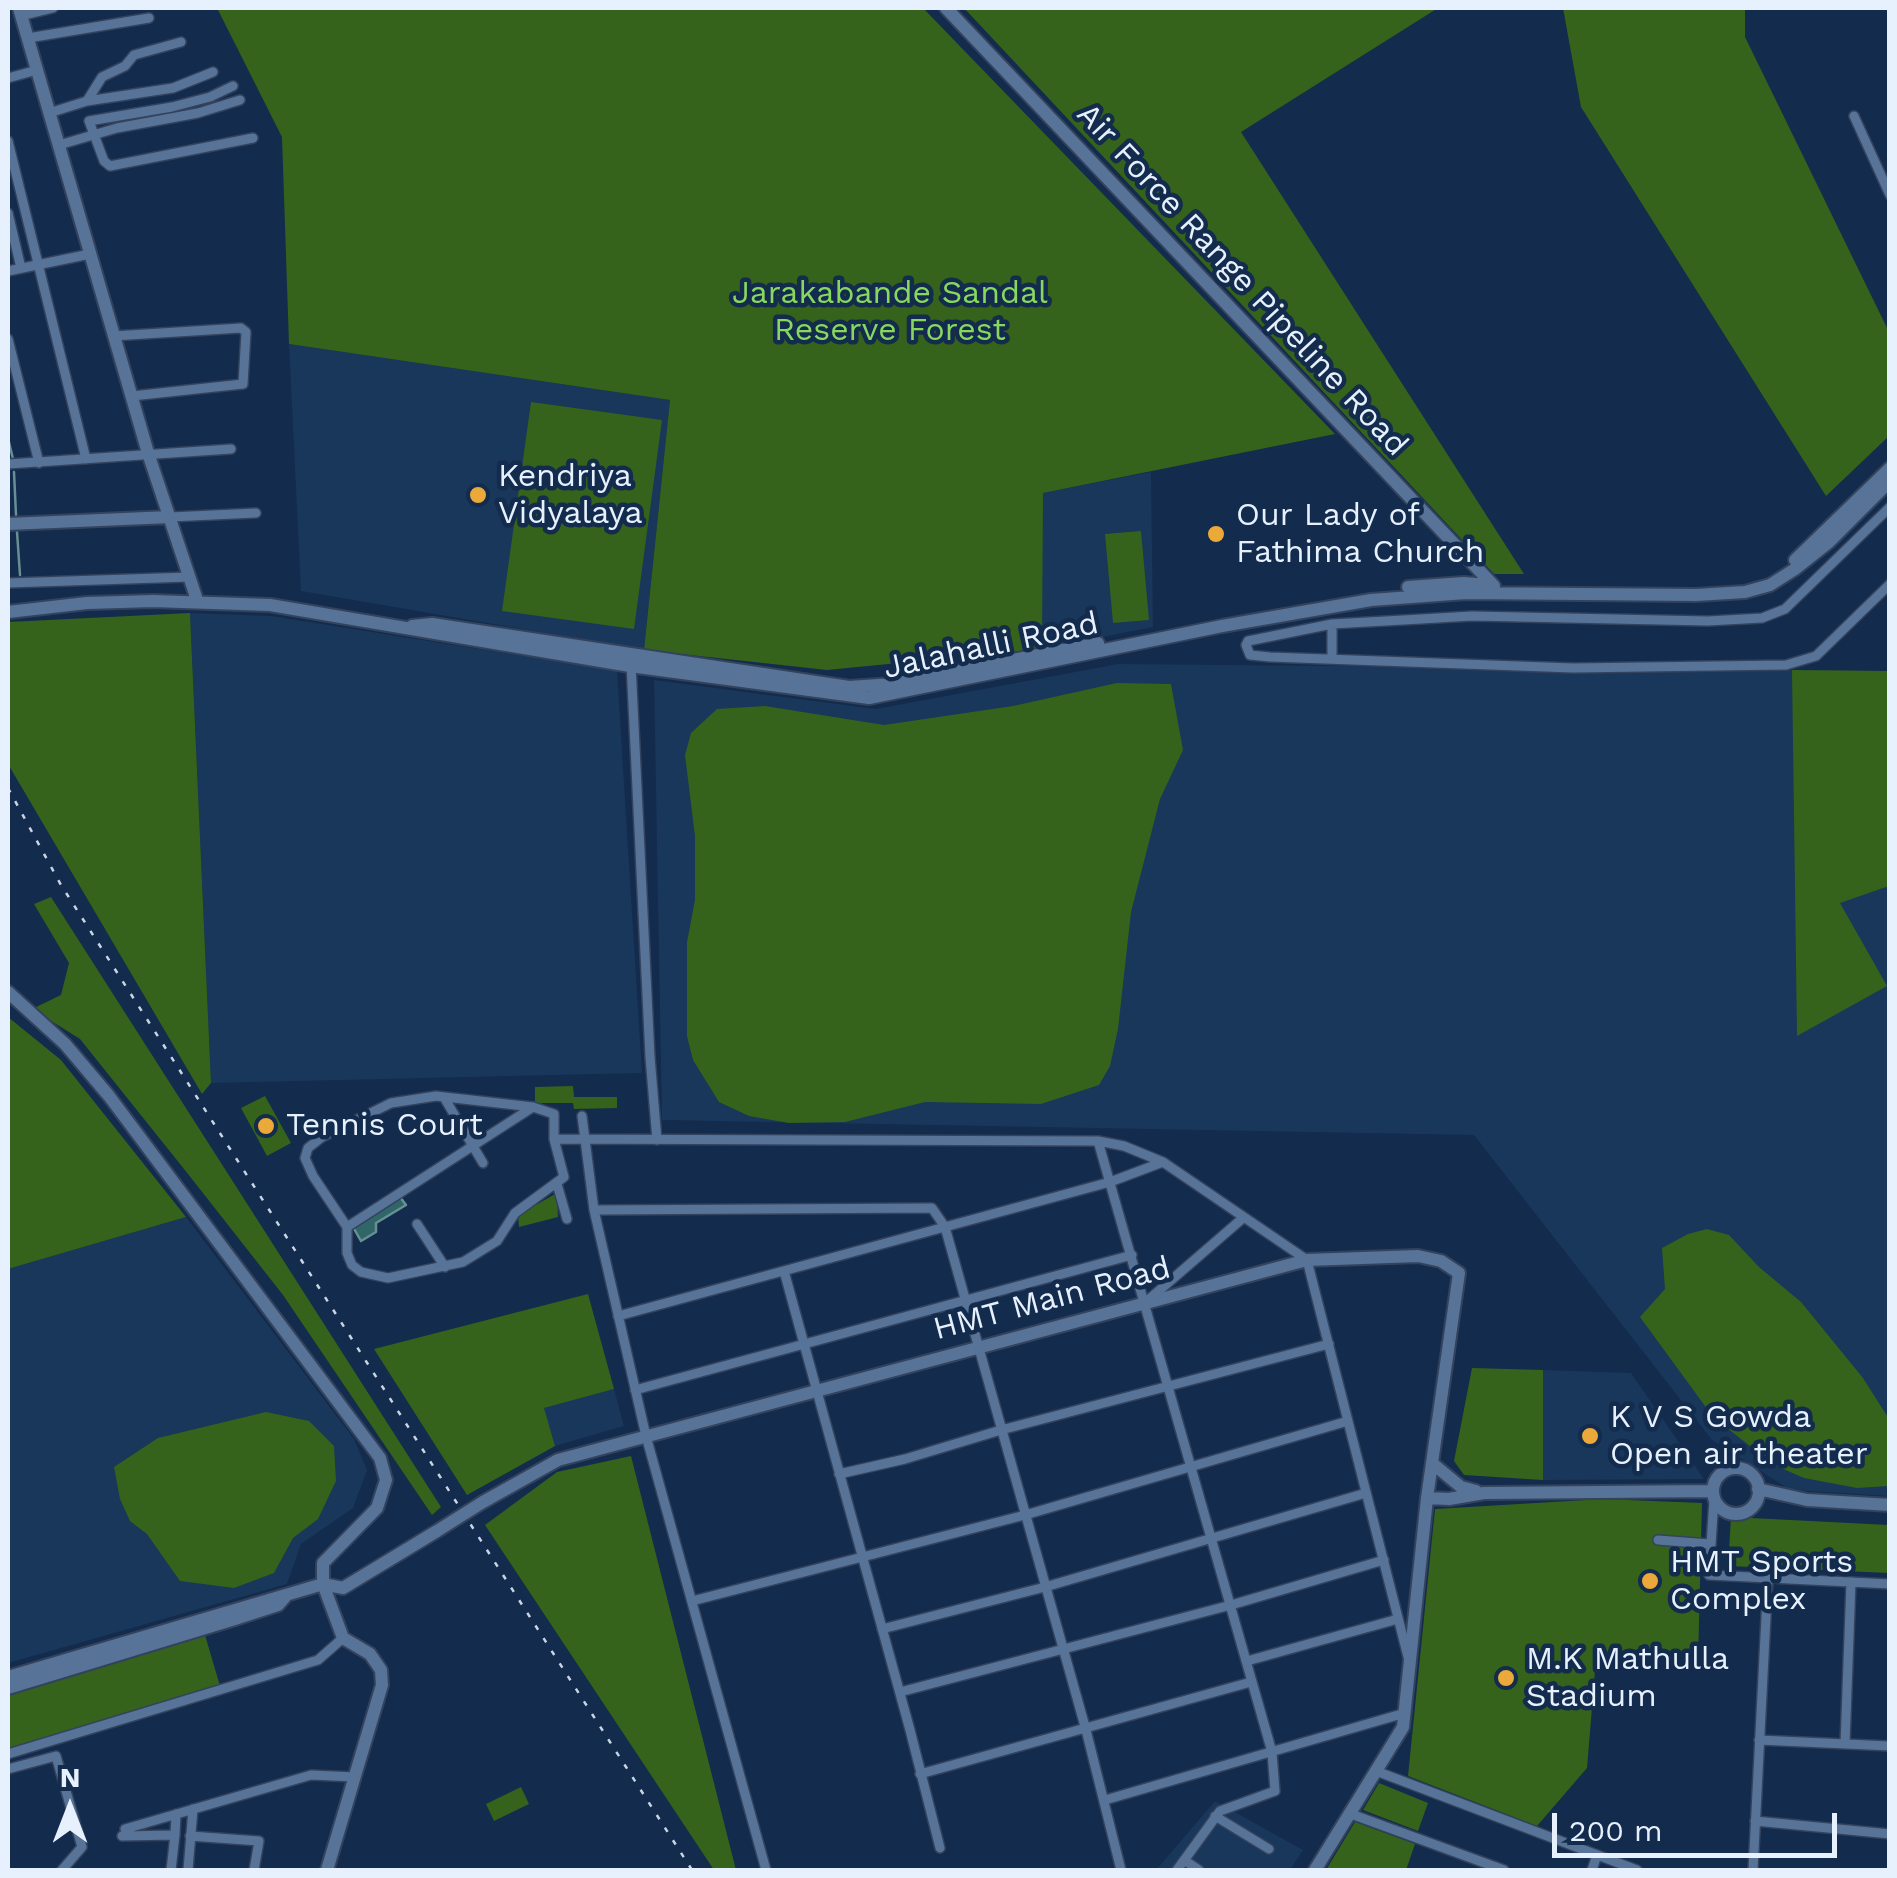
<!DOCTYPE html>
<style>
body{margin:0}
#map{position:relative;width:1897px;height:1878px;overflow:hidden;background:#132b4c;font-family:"Work Sans",sans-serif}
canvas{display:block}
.frame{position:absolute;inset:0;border:10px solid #e7f1fe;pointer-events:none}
.north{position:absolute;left:20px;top:1758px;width:100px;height:100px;-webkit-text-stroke:8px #132b4c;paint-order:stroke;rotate:0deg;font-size:28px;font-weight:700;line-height:40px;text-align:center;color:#e7f1fe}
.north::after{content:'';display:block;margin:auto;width:35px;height:45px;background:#e7f1fe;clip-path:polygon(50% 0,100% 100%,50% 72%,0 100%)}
.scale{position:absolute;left:1552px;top:1813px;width:285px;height:45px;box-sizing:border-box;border:5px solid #e7f1fe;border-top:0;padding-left:12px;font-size:30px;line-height:35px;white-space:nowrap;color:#e7f1fe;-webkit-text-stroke:8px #132b4c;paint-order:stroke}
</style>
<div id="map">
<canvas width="1897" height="1878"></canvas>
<div class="frame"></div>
<div class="north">N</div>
<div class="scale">200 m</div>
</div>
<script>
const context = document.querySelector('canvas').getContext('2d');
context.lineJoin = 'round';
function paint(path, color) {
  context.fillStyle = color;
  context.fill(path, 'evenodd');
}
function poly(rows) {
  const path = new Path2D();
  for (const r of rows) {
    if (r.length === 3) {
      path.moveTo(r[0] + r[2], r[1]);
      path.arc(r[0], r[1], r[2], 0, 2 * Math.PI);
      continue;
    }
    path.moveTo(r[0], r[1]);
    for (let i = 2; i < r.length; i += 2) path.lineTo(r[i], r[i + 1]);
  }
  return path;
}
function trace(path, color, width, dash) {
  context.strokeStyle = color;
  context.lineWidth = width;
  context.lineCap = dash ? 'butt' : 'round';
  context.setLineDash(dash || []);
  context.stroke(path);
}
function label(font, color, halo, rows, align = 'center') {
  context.font = font + ' "Work Sans",sans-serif';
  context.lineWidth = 9;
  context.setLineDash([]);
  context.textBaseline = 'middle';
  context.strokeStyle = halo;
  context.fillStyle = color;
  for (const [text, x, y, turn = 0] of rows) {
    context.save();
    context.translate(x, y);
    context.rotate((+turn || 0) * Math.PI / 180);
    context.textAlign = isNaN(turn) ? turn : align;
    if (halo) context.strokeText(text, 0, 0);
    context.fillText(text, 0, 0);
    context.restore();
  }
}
const built = poly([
 [289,344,670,400,644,650,301,591],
 [1151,472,1153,627,1042,649,1042,493],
 [190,613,272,616,617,671,642,1073,211,1083],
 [1118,664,1889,671,1889,1496,1790,1490,1712,1440,1474,1135,662,1120,654,680,876,709],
 [186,1217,354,1439,367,1470,353,1508,301,1544,287,1584,8,1663,8,1269],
 [1543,1370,1631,1373,1704,1479,1543,1480],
 [614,1389,624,1426,555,1446,543,1408],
 [1215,1801,1303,1850,1290,1870,1156,1870]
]);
const green = poly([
 [217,8,923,8,1335,434,1043,493,1042,649,827,670,644,650,670,400,289,344,282,137],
 [964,8,1438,8,1241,132,1524,574,1494,574],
 [1563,8,1745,8,1745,37,1889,332,1889,436,1826,496,1581,107],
 [531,402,662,420,634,629,502,611],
 [1141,531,1149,620,1113,623,1105,534],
 [190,613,211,1083,202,1094,8,764,8,622],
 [1792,670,1890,671,1889,886,1840,903,1887,986,1797,1036],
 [1117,683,1171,684,1183,750,1160,799,1131,912,1118,1029,1110,1066,1099,1085,1041,1104,925,1102,845,1122,789,1123,749,1116,719,1102,693,1060,687,1036,687,942,695,900,695,836,685,755,691,733,717,709,765,706,884,725,1013,706],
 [51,897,441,1507,432,1515,283,1295,188,1174,80,1039,32,1009,61,995,69,963,34,904],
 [8,1017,61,1060,186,1217,8,1269],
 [573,1086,574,1097,617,1097,617,1108,574,1109,573,1103,535,1103,535,1087],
 [265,1096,291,1143,267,1156,241,1108],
 [557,1193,558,1217,519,1227,518,1215],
 [1707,1229,1729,1235,1759,1267,1801,1302,1863,1378,1889,1419,1889,1486,1857,1488,1804,1478,1774,1465,1713,1417,1640,1317,1665,1289,1662,1248,1688,1234],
 [588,1294,614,1389,544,1408,555,1446,467,1495,374,1349],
 [1472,1368,1543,1370,1543,1480,1464,1475,1454,1461],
 [266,1412,309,1421,334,1446,336,1481,318,1519,293,1538,274,1573,234,1588,180,1581,147,1534,130,1521,120,1499,114,1467,158,1438],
 [631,1456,736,1870,714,1870,485,1525,557,1472],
 [1603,1499,1702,1503,1698,1661,1596,1659,1587,1768,1537,1826,1408,1776,1435,1509],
 [1731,1517,1889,1525,1889,1573,1728,1566],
 [205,1635,220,1686,8,1750,8,1693],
 [1379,1783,1428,1803,1418,1831,1363,1810],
 [521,1787,529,1804,494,1821,486,1804],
 [1355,1822,1415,1844,1406,1870,1326,1870]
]);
const water = poly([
 [400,1197,406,1205,376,1223,376,1232,361,1241,353,1227,400,1197]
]);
const stream = poly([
 [8,438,13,459],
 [14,472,16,515],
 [17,532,20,575]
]);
const street = poly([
 [21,16,53,8],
 [28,38,149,18],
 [8,78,37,70],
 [233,86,210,97,172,107,89,121,104,161,110,166,253,138],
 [87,101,173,88,213,72],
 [49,113,87,101,102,77,125,66,134,55,181,42],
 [1854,116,1890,195],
 [8,141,86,459],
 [59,145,117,128,198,113,240,100],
 [8,213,21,268],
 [8,271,90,254],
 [113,336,241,328,246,332,243,384,132,396],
 [8,339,39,463],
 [8,464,231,449],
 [1890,507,1785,609,1762,618,1708,621,1472,616,1421,619,1332,624,1248,641,1246,645,1250,655,1270,657,1573,668,1786,665,1816,656,1890,584],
 [170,517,256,513],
 [8,583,189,577],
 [1332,624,1332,658],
 [631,664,650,1057,657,1140],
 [445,1099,483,1163],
 [582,1116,594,1210,646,1436,766,1870],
 [554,1139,564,1177,515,1213,497,1241,463,1262,388,1278,361,1272,352,1265,347,1253,347,1227,313,1176,305,1158,308,1148,322,1137,391,1103,436,1096,533,1107,554,1114,554,1139,1098,1141,1124,1146,1163,1162,1307,1260,1408,1657],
 [1098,1141,1272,1752,1275,1791,1220,1811,1177,1870],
 [557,1184,567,1219],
 [594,1210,932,1208,945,1227,1086,1730,1121,1870],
 [417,1224,445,1267],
 [347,1227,533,1107],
 [784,1271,910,1730,940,1848],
 [1147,1301,1243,1218],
 [618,1316,1110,1182,1163,1162],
 [635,1390,1132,1255],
 [839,1474,905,1459,1001,1430,1329,1344],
 [1714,1499,1709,1575,1890,1584],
 [1658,1540,1710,1544],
 [692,1601,1025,1515,1348,1421],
 [882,1629,1045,1587,1366,1493],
 [1247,1661,1398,1619],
 [900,1692,1231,1605,1384,1560],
 [1759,1740,1890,1746],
 [1845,1744,1851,1582],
 [8,1754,318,1660,343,1638],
 [8,1769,56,1756,82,1847,62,1870],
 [1376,1771,1637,1870],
 [920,1774,1251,1682],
 [1105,1800,1405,1713],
 [1351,1814,1504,1870],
 [1215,1816,1269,1849],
 [1755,1821,1890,1834],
 [125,1829,311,1775,355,1777],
 [122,1836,175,1835,176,1814],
 [190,1836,259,1841,254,1870],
 [1184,1860,1199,1870],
 [171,1870,175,1835],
 [188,1870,193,1809],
 [1592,1870,1597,1855],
 [1753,1870,1768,1578]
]);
const secondary = poly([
 [19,8,148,453,197,600],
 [946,8,1494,586],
 [8,524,170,517],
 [1795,560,1890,468],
 [1408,587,1464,583,1488,585],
 [8,612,87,603,153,601,270,605,630,666,869,698,1222,626,1371,600,1466,593,1696,595,1745,592,1770,585,1795,569,1829,542,1890,481],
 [412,626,432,624,849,687,894,684,1098,643],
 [8,992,65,1044,109,1096,380,1458,386,1480,377,1508,323,1563,323,1584,343,1588,437,1531],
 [1432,1463,1461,1487,1476,1491],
 [1736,1491,23],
 [1758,1489,1807,1500,1890,1505],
 [1427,1498,1449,1499,1484,1493,1712,1491],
 [483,1502,558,1460,1307,1260,1418,1256,1441,1261,1459,1273,1427,1498,1403,1727,1315,1870],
 [8,1677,323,1584,343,1638,370,1654,381,1670,382,1685,327,1870],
 [8,1688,235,1619,278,1605,285,1597]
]);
const rail = poly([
 [8,788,61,885,692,1870]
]);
const secondaryBridge = poly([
 [437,1531,483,1502]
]);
const markers = [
 [478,495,10,"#eba939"],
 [1216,534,10,"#eba939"],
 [266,1126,10,"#eba939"],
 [1590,1436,10,"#eba939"],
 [1650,1581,10,"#eba939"],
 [1506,1678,10,"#eba939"]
];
const streetNames = [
 ["Air Force Range Pipeline Road",1242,280,47],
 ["Jalahalli Road",991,646,-12],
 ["HMT Main Road",1052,1299,-15]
];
const parkNames = [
 ["Jarakabande Sandal",890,294],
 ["Reserve Forest",890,331]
];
const poiNames = [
 ["Kendriya",498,477],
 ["Vidyalaya",498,514],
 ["Our Lady of",1236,516],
 ["Fathima Church",1236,553],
 ["Tennis Court",286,1126],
 ["K V S Gowda",1610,1418],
 ["Open air theater",1610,1455],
 ["HMT Sports",1670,1563],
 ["Complex",1670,1600],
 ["M.K Mathulla",1526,1660],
 ["Stadium",1526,1697]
];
paint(built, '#19365b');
paint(green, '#35631b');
paint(water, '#306667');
trace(water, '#679094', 2.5);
trace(stream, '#679094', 2.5);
trace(street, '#33435e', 12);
trace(secondary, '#33435e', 16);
trace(street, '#587398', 9);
trace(secondary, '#587398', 12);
trace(rail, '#c9d5e5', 2.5, [5, 10]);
trace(secondaryBridge, '#33435e', 16, []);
trace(secondaryBridge, '#587398', 12);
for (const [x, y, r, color] of markers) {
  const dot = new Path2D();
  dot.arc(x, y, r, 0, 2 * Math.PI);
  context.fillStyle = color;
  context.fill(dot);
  trace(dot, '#132b4c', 4);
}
label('32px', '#e7f1fe', '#132b4c', streetNames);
label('32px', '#88d860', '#132b4c', parkNames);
label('32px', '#e7f1fe', '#132b4c', poiNames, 'left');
</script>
